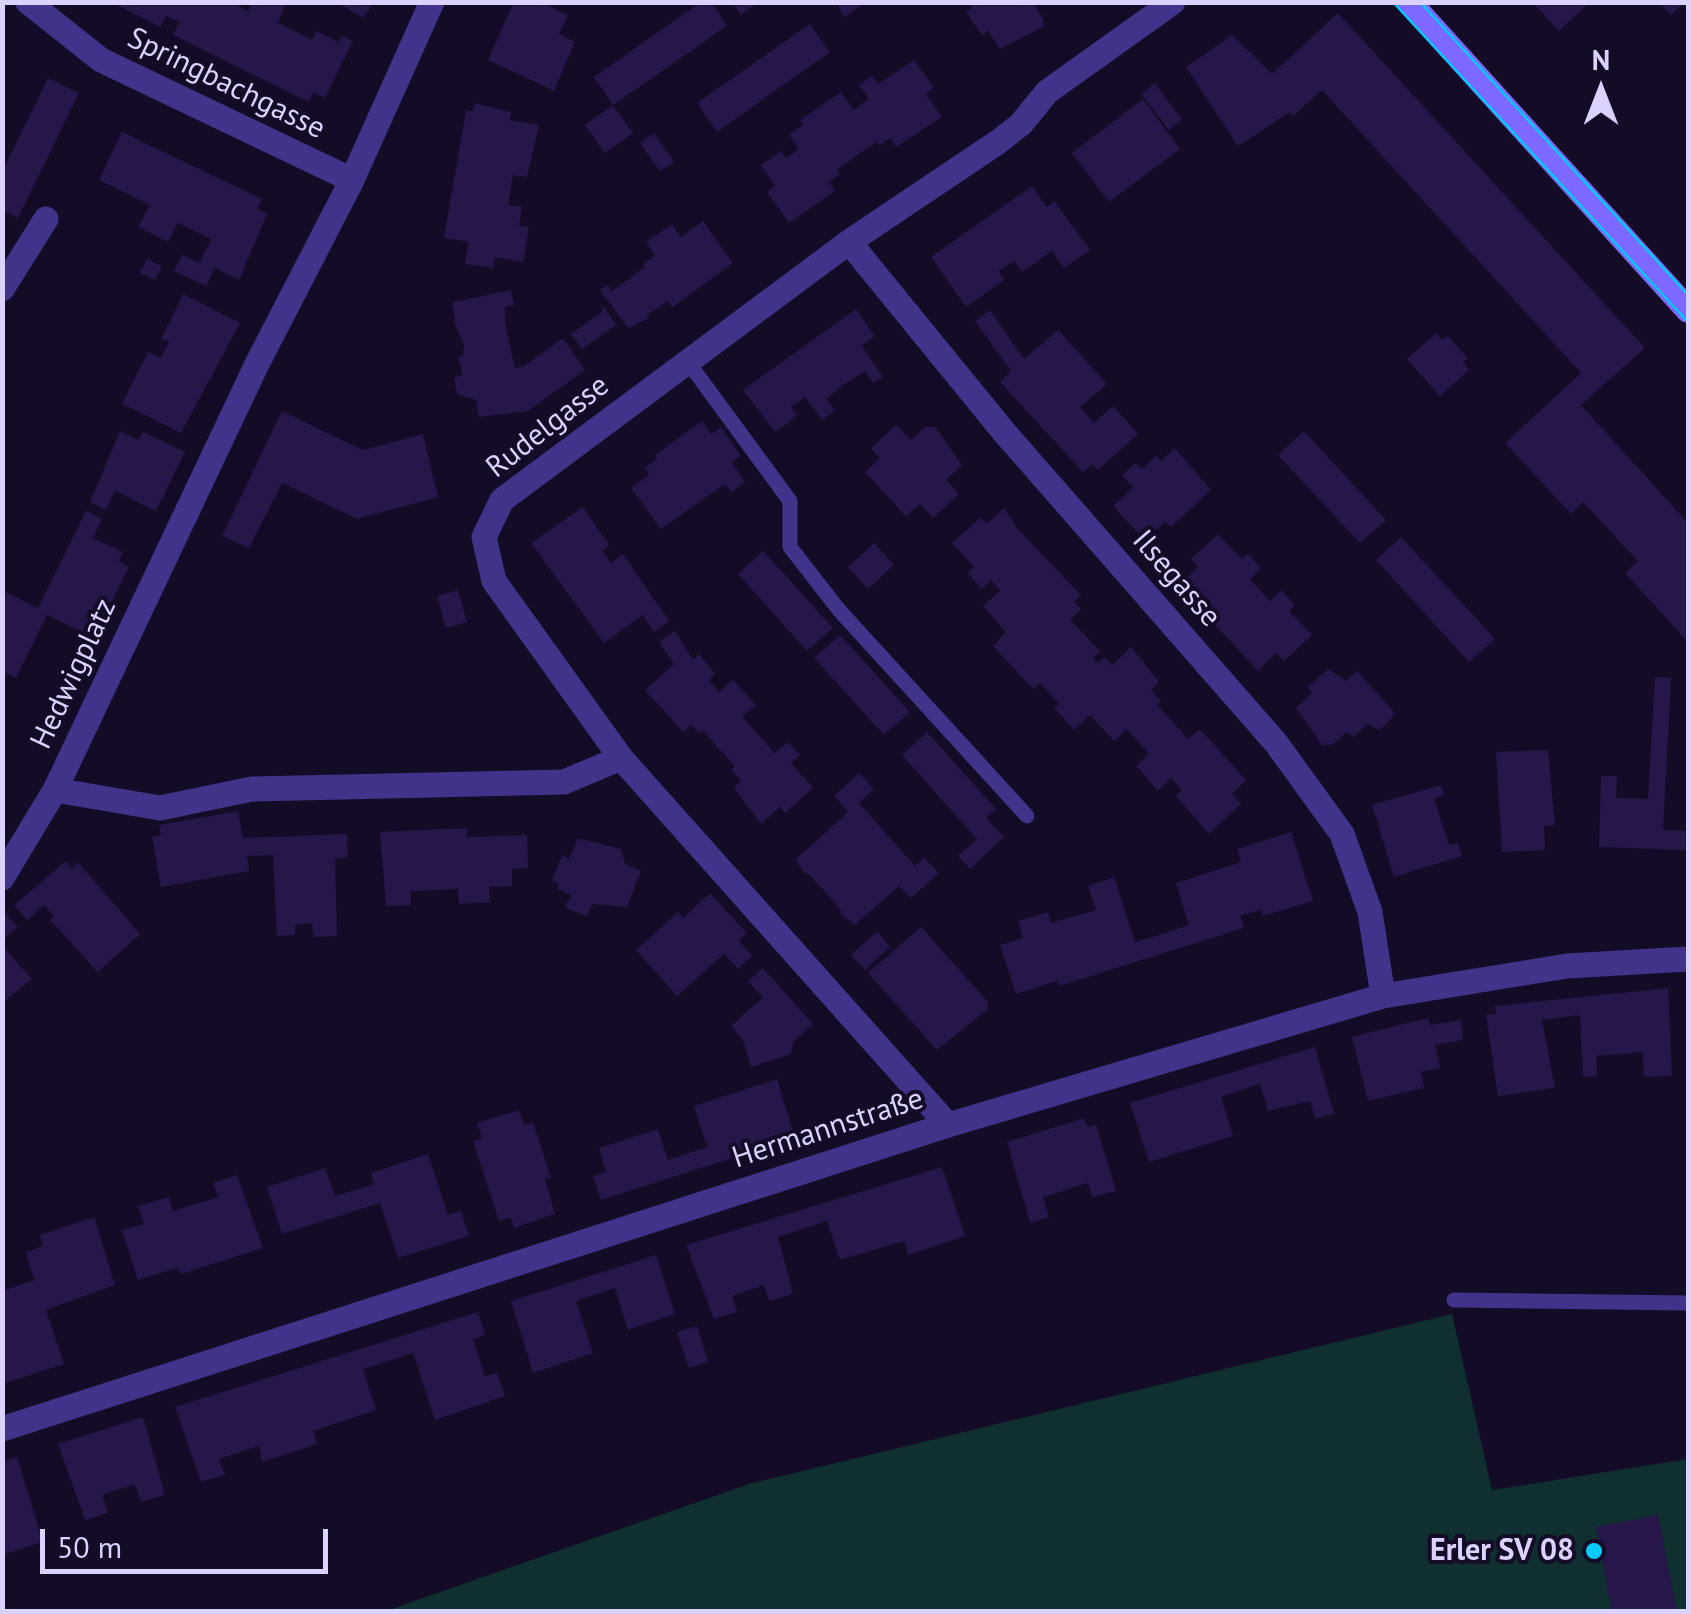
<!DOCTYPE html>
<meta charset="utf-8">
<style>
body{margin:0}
#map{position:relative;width:1691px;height:1614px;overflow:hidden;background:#140c26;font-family:"PT Sans",sans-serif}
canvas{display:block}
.frame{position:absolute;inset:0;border:5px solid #dcd2ff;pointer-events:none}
.north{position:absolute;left:1551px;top:40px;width:100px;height:100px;-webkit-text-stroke:8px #140c26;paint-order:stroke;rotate:0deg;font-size:28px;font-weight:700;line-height:40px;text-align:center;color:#dcd2ff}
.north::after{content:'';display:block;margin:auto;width:35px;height:45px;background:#dcd2ff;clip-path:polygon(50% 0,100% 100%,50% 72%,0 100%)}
.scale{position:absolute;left:40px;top:1529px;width:288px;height:45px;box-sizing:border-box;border:5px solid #dcd2ff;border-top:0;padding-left:12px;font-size:30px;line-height:35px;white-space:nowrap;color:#dcd2ff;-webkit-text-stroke:8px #140c26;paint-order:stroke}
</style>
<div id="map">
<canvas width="1691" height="1614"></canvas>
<div class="frame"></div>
<div class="north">N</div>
<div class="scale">50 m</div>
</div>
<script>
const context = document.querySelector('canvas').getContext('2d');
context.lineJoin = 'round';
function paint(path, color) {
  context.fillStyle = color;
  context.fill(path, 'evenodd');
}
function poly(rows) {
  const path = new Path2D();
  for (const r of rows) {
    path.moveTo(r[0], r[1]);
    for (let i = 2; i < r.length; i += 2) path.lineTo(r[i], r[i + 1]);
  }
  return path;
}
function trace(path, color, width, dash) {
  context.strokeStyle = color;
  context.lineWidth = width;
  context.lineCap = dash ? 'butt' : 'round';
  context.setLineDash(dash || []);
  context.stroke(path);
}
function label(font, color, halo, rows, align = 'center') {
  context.font = font + ' "PT Sans",sans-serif';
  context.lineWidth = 8;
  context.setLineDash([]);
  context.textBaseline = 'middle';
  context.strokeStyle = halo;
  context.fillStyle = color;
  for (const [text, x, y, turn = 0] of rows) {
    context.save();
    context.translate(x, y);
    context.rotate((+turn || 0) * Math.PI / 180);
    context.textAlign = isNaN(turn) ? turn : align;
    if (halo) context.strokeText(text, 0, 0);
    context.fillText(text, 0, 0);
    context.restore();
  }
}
const green = poly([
 [1452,1314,1492,1490,1688,1459,1688,1611,383,1612,749,1484]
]);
const building = poly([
 [111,2,231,2,248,11,252,2,286,2,278,23,312,40,316,31,339,42,342,36,353,41,325,98,313,92,309,102,173,35,179,22,166,16,160,27],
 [336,2,370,2,372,4,364,18],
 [514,2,540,2,568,15,559,34,575,42,554,91,488,60],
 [701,2,711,2,727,26,613,105,594,77],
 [732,2,758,2,741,15],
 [837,2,865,2,844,18],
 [967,2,1032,2,1044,20,1043,27,1000,49,988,31,982,35,966,12,972,8],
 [1532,2,1590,2,1559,31],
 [1659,2,1685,2,1671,15],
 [1338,13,1645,348,1581,405,1688,523,1688,642,1625,573,1638,561,1583,502,1571,514,1505,443,1581,373,1322,90,1293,116,1290,112,1238,146,1186,67,1232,35,1272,74],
 [810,24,830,52,717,132,697,103],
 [914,60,934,88,926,94,942,117,896,147,890,138,880,146,876,142,837,170,840,174,829,182,835,191,789,223,767,192,775,186,761,165,781,151,786,158,799,149,789,135,803,125,800,120,841,92,854,110,869,99,859,85,872,76,878,84],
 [48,78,79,93,18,218,2,210,2,172],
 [1155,83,1182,120,1169,130,1141,94],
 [1143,99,1180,149,1109,202,1072,153],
 [475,103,511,112,510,120,539,125,527,177,513,175,508,205,522,207,519,226,529,227,523,262,495,257,493,268,465,264,469,242,444,238,466,110,473,111],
 [613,105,633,133,605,153,585,125],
 [122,132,262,199,257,209,267,214,239,280,215,268,206,286,174,271,182,255,199,263,211,239,178,223,168,242,138,227,150,205,99,180],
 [654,133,674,162,660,171,640,143],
 [1032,186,1047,207,1054,201,1090,250,1064,268,1052,251,1022,272,1014,261,999,271,1004,280,966,307,931,257],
 [703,221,733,263,673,307,668,301,647,315,648,319,628,328,600,290,608,285,612,291,645,267,643,264,655,255,646,242,672,224,681,237],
 [147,259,162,266,155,280,140,273],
 [511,290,514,305,505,307,505,323,515,368,524,366,563,338,585,370,528,411,479,417,476,400,457,394,454,377,463,375,458,357,463,357,464,345,455,324,453,302],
 [183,294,240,323,181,433,122,404,148,352,161,358,169,342,161,339],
 [603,306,616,325,582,349,571,334,602,312],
 [856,309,875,336,862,346,883,377,873,383,865,371,842,386,826,399,835,411,822,420,805,397,791,407,797,416,775,432,743,390],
 [990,310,1024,359,1058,330,1107,384,1080,407,1094,423,1113,406,1138,434,1098,470,1092,464,1083,472,1000,382,1011,371,975,321],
 [1436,333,1442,340,1448,336,1468,358,1463,362,1469,370,1440,396,1407,359],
 [282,411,363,450,423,434,438,497,357,519,282,483,249,548,222,536],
 [702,421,711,434,721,427,741,456,732,462,745,482,732,492,725,484,661,529,631,488,649,475,645,468,657,459,655,455],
 [896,425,911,440,925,427,935,427,962,465,946,480,959,494,933,518,920,504,906,516,865,472,880,458,871,448],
 [120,431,138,440,143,432,185,452,156,511,115,491,106,510,90,502],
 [1304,431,1386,520,1360,543,1278,455],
 [1175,448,1211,490,1171,527,1165,522,1145,540,1113,506,1133,487,1122,475,1136,463,1142,469,1156,456,1161,461],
 [583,507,609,545,602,551,611,563,623,554,669,621,654,632,643,615,604,643,531,543],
 [1004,508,1017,528,1081,595,1074,602,1081,609,1070,620,1100,651,1093,658,1098,663,1105,657,1112,665,1131,647,1159,682,1151,690,1161,701,1157,704,1188,739,1200,729,1246,780,1232,794,1241,804,1209,834,1176,796,1182,790,1171,778,1158,791,1136,766,1149,754,1127,729,1114,741,1090,715,1074,730,1054,708,1059,704,1040,683,1033,689,993,646,1006,632,983,606,1000,591,991,580,982,589,968,573,974,567,952,543,981,517,987,524],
 [86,511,102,519,93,538,123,552,119,561,129,567,94,638,47,615,16,678,2,671,2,590,38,608],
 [1218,534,1242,559,1248,554,1261,568,1250,579,1270,601,1281,590,1295,605,1289,611,1312,635,1284,661,1276,653,1258,671,1179,585,1198,567,1191,559],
 [1401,537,1495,639,1469,662,1376,560],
 [874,543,894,565,868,589,848,567],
 [763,551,833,628,807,651,738,574],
 [458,590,467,622,446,628,437,596],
 [675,631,693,660,699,654,715,674,709,680,719,692,733,680,756,705,742,717,775,753,788,742,800,755,791,763,813,788,785,813,780,807,761,824,734,788,741,781,731,770,735,767,703,731,699,733,691,725,683,732,645,690,674,664,659,642],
 [840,635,910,712,884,735,814,658],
 [1328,669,1346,681,1357,671,1394,712,1393,717,1380,730,1368,724,1353,737,1347,732,1332,745,1322,745,1296,708,1312,693,1308,687],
 [1655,677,1671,678,1663,830,1688,831,1688,850,1599,847,1601,776,1617,776,1616,798,1648,799],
 [927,732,996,809,986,818,1004,837,970,869,958,856,977,839,902,755],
 [1548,750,1555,825,1544,826,1545,850,1502,852,1496,752],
 [859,773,874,789,859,803,915,866,924,857,939,873,911,898,899,886,855,925,840,914,841,910,808,873,804,874,796,859,848,812,834,796],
 [1441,785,1444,795,1434,798,1449,845,1458,843,1462,856,1394,877,1372,805],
 [238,811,243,838,347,834,348,857,335,859,337,936,313,937,312,923,295,925,295,935,277,936,273,855,247,856,249,871,161,887,152,837,161,835,159,825],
 [467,828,467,837,527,835,528,868,512,869,512,886,489,887,490,902,459,904,458,889,410,891,411,905,386,906,380,832],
 [1291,832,1313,901,1263,916,1261,910,1240,916,1244,928,1059,986,1057,981,1016,994,1000,945,1023,938,1018,921,1048,912,1051,923,1096,910,1088,886,1114,877,1135,942,1156,936,1189,925,1176,883,1241,862,1237,849],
 [578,838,621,849,625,864,641,871,627,907,592,904,587,916,565,908,571,895,557,889,559,884,552,880,562,855,569,859],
 [66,861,72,868,78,862,140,934,98,972,50,920,54,916,44,905,27,920,14,905],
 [710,893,747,933,739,941,752,956,738,969,724,954,677,996,636,950,678,912,683,918],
 [5,913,18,927,2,940,2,915],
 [921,927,988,1002,988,1009,937,1050,868,973],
 [877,931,890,947,865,970,851,955],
 [2,945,32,979,2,1003],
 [763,968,813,1024,793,1042,791,1054,751,1067,743,1040,731,1026,763,997,748,981],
 [1668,988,1672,1076,1644,1077,1643,1052,1596,1056,1597,1076,1583,1077,1580,1015,1542,1020,1555,1088,1498,1096,1486,1015,1496,1014,1495,1006],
 [1428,1018,1430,1025,1461,1020,1463,1040,1435,1045,1440,1068,1421,1072,1424,1088,1368,1101,1352,1037],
 [1315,1047,1334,1114,1315,1119,1310,1101,1268,1111,1260,1084,1221,1097,1233,1136,1149,1162,1130,1103],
 [777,1079,795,1138,601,1200,593,1176,606,1172,599,1148,658,1129,668,1160,707,1147,694,1106],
 [519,1110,524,1125,533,1122,551,1178,545,1179,555,1214,514,1228,511,1217,499,1221,473,1141,482,1138,477,1123],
 [1084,1118,1088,1127,1096,1125,1116,1191,1092,1197,1088,1183,1043,1197,1049,1217,1030,1223,1007,1142],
 [428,1154,448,1215,461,1211,469,1236,398,1258,380,1203,282,1234,267,1187,325,1168,335,1196,374,1184,371,1173],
 [942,1167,965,1236,908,1255,904,1241,840,1260,827,1221,778,1237,793,1294,769,1301,764,1285,732,1296,737,1312,714,1319,686,1245],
 [237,1175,263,1248,181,1274,176,1268,138,1280,122,1230,144,1224,138,1206,169,1197,173,1211,218,1197,213,1183],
 [94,1217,115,1285,46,1310,64,1364,2,1384,2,1291,34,1280,26,1252,43,1246,40,1235],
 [656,1255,675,1314,628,1330,615,1288,576,1301,593,1353,533,1373,511,1301],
 [478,1312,485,1335,473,1339,485,1376,497,1373,505,1396,435,1420,413,1353,363,1369,376,1410,313,1431,317,1444,262,1462,259,1446,219,1459,225,1475,201,1482,175,1407],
 [697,1326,708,1362,689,1368,677,1332],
 [143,1417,165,1495,141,1502,135,1484,102,1495,108,1513,85,1520,58,1444],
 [17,1457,43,1542,2,1555,2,1462],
 [1658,1515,1677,1612,1612,1612,1596,1527]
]);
const lane = poly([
 [688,362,790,501,790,547,839,610,1027,816],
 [1454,1300,1688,1303]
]);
const street = poly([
 [28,2,101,60,352,180],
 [849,242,1004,432,1276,743,1342,834,1370,912,1383,996],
 [2,289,46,219],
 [55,790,160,808,252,789,564,782,621,758],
 [2,878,55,790,257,364,352,180,432,2],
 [948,1125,621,758,494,581,484,537,502,500,849,242,998,142,1021,124,1047,92,1173,2],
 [2,1429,948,1125,1383,996,1567,966,1688,959]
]);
const secondary = poly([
 [1409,2,1688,310]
]);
const tram = poly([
 [1393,2,1688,322],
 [1420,2,1688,295]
]);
const markers = [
 [1594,1551,10,"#00c9fd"]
];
const streetNames = [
 ["Springbachgasse",226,84,26],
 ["Rudelgasse",548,427,-38],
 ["Ilsegasse",1176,579,49],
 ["Hedwigplatz",74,674,-65],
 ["Hermannstraße",828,1129,-18]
];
const poiNames = [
 ["Erler SV 08",1574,1551]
];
paint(green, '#0f2f31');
paint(building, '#261649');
trace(lane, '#3f338a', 15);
trace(street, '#3f338a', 25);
trace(secondary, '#7d69ff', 25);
trace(tram, '#00c9fd', 2.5);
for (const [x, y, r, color] of markers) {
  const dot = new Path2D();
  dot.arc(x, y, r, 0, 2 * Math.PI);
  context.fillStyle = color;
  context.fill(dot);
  trace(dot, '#140c26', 4);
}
label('30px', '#dcd2ff', '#140c26', streetNames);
label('bold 30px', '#dcd2ff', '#140c26', poiNames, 'right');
</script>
